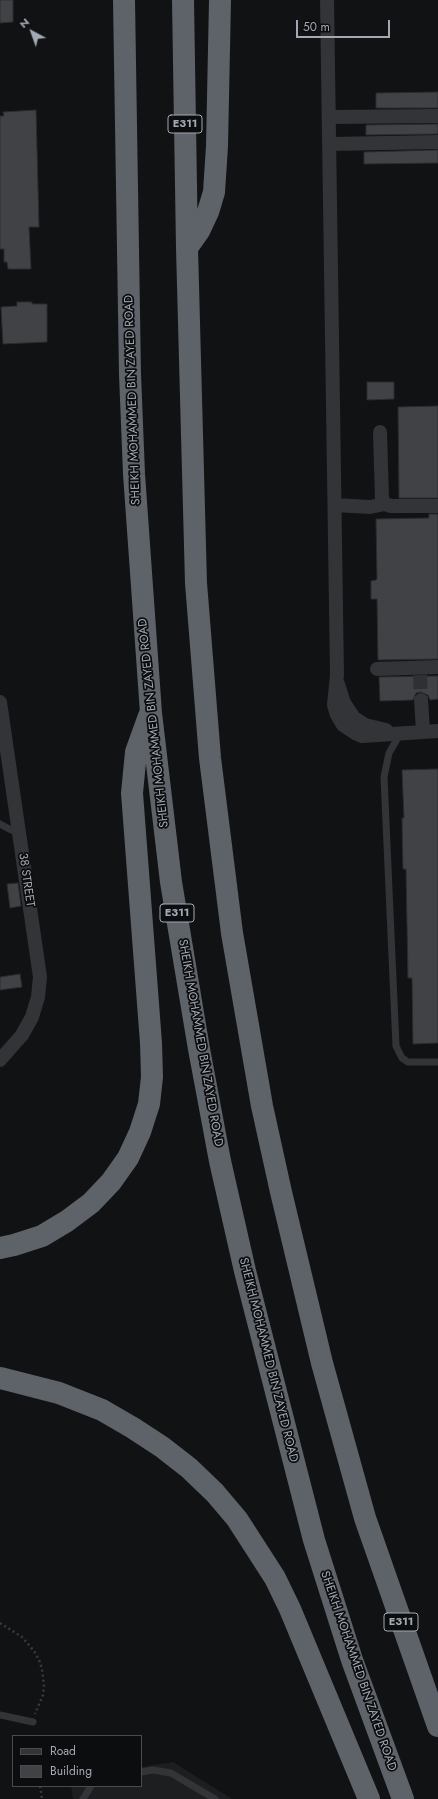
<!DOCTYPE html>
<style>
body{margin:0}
#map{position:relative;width:438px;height:1799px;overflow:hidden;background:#111213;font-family:Jost,sans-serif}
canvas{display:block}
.legend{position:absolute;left:12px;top:1735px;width:130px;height:52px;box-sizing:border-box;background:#0c0d0e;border:1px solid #484b50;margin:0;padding:5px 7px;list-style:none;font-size:12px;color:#a3a9b4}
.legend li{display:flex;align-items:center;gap:8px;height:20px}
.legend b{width:20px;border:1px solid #484b50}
.north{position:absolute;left:12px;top:12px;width:40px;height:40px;-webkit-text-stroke:3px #0c0d0e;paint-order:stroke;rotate:319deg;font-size:11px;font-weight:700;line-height:16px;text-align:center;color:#a3a9b4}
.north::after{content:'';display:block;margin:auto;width:14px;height:18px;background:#a3a9b4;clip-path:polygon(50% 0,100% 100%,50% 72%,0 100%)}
.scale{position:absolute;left:296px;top:20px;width:94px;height:18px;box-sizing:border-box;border:2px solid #a3a9b4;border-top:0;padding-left:5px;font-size:12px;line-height:14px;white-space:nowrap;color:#a3a9b4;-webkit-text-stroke:3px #0c0d0e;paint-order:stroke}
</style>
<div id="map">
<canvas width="438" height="1799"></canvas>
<ul class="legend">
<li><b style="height:5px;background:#323438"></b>Road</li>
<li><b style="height:11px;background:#404246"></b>Building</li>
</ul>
<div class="north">N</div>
<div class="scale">50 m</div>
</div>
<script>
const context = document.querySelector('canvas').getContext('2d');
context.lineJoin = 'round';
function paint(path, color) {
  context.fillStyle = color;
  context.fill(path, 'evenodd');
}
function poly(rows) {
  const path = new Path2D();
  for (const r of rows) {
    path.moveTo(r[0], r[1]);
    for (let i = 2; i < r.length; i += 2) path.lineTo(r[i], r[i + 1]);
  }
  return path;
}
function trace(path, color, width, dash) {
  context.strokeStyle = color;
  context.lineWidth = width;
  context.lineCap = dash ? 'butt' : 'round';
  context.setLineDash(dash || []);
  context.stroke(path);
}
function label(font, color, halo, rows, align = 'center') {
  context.font = font + ' Jost,sans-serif';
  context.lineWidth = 3.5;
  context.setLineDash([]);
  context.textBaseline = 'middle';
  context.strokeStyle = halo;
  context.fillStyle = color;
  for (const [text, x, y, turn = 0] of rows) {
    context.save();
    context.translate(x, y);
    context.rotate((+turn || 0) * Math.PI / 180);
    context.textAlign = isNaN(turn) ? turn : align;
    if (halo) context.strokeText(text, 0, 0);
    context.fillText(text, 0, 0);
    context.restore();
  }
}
const built = poly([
 [173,1762,232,1799,73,1799,71,1786,141,1786,141,1767]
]);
const building = poly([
 [0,0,13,0,13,22,0,23,0,0],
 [438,92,438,108,376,108,376,93,438,92],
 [36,110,39,227,29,227,31,269,8,269,7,262,4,262,4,249,0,249,0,116,4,116,3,112,36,110],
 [438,124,438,134,366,135,366,125,438,124],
 [438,150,438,163,364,164,364,152,438,150],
 [17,302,32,302,32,304,47,304,47,342,3,344,1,307,17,306,17,302],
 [367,382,394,382,394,399,367,400,367,382],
 [438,406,438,498,399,498,398,407,438,406],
 [429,514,438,514,438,659,378,660,377,599,371,599,371,581,376,580,377,579,376,519,429,518,429,514],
 [438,676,438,699,430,700,428,695,421,692,416,693,413,700,380,701,379,677,438,676],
 [438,769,438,1043,413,1044,412,978,408,978,406,869,403,869,402,818,404,818,402,770,438,769],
 [18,883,21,906,10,908,7,884,18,883],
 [20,974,22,987,0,990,0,977,20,974]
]);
const streetTunnel = poly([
 [420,675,421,700]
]);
const path = poly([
 [0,1623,22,1637,34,1651,39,1660,42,1669,44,1686,43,1695,35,1714],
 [40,1786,42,1799]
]);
const lane = poly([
 [400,734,389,753,384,777,396,1046,402,1058,408,1062,438,1062],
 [0,824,19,834],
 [0,1715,33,1722],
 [141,1772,153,1770,171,1773,215,1799],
 [83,1799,91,1786]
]);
const street = poly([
 [327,0,337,675,334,705,337,715,343,725,355,733,362,736,438,731],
 [330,117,438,116],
 [330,144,438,142],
 [380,432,382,499,385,504,391,506,438,506],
 [335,505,370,507,385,504],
 [377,669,438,667],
 [338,684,344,703,354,718,365,725,386,730],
 [421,700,423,731],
 [0,702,40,977,38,997,32,1017,22,1035,0,1060]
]);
const highway = poly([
 [124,0,130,374,134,474,151,713,171,882,199,1049,220,1161,245,1271,314,1540,352,1660,403,1799],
 [183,0,187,248,196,583,210,758,232,933,262,1106,281,1192,322,1363,365,1518,438,1726],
 [187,248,199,231,208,212,214,192,217,146,220,0],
 [0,1248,14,1245,42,1236,67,1221,91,1203,111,1182,128,1158,140,1132,149,1104,152,1077,151,1043,132,793,136,752,149,716],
 [0,1378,59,1393,102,1410,133,1428,162,1447,189,1468,215,1493,237,1519,275,1578,290,1609,369,1799]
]);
const shields = [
 [185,124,34],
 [177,913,34],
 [401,1622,34]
];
const shieldNames = [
 ["E311",185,124],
 ["E311",177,913],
 ["E311",401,1622]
];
const streetNames = [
 ["SHEIKH MOHAMMED BIN ZAYED ROAD",133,400,-92],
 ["SHEIKH MOHAMMED BIN ZAYED ROAD",154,723,-96],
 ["38 STREET",26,880,82],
 ["SHEIKH MOHAMMED BIN ZAYED ROAD",200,1043,80],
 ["SHEIKH MOHAMMED BIN ZAYED ROAD",268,1360,76],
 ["SHEIKH MOHAMMED BIN ZAYED ROAD",358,1671,71]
];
paint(built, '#1d1e20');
paint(building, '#404246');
trace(building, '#2b2c2f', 1);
trace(streetTunnel, '#2e3033', 14, [14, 7]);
trace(path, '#383b3f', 2.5, [2, 3]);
trace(lane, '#323438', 7);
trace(street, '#323438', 14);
trace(highway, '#5e6269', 22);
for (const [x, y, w] of shields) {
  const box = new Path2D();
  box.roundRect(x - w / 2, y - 9, w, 18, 3);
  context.fillStyle = '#0c0d0e';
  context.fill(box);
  trace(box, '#a3a9b4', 1);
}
label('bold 11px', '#a3a9b4', null, shieldNames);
label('12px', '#a3a9b4', '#0c0d0e', streetNames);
</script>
